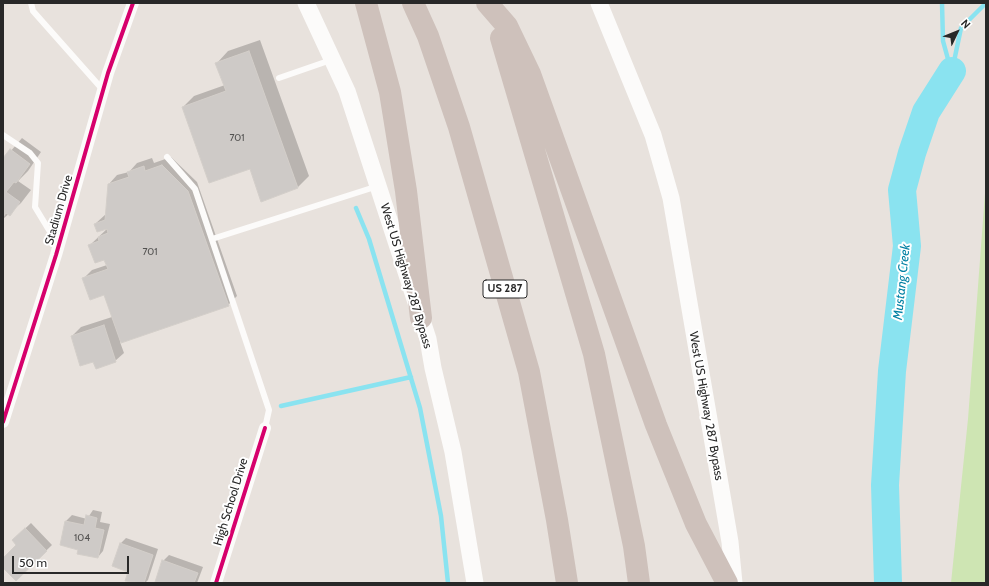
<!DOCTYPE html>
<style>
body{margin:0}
#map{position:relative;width:989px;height:586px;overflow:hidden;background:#e8e2dd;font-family:Cabin,sans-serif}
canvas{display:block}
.frame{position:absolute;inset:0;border:4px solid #282828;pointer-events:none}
.north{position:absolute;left:937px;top:12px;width:40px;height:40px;-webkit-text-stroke:3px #fff;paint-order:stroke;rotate:47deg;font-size:11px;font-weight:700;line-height:16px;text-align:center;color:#282828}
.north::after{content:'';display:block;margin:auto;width:14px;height:18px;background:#282828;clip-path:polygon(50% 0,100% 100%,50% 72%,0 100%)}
.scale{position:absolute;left:12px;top:556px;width:117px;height:18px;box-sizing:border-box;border:2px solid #282828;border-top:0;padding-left:5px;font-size:12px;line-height:14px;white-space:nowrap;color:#282828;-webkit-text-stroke:3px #fff;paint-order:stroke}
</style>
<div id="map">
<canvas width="989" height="586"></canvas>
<div class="frame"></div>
<div class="north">N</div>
<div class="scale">50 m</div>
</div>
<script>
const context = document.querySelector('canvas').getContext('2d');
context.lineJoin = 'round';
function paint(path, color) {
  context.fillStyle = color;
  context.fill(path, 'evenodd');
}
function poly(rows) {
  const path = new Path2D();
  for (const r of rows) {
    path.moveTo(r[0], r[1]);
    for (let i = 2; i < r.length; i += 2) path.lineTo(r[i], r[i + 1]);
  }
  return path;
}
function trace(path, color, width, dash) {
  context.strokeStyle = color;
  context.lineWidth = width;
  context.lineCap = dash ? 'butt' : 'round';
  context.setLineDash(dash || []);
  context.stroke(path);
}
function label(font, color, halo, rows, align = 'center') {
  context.font = font + ' Cabin,sans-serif';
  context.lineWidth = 4;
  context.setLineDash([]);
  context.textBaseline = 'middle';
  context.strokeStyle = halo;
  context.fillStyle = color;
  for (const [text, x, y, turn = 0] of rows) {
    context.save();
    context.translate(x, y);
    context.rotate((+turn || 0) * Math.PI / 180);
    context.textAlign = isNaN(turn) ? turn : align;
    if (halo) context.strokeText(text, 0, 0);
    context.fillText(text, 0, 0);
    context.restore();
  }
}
const green = poly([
 [986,180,986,583,951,583,968,419]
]);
const shadow = poly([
 [260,40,309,176,298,187,262,200,250,167,183,107,194,96,225,85,217,63,228,51],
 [22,138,41,152,28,171,18,181,31,190,21,203,3,219,3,160],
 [171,157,197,182,237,296,228,305,120,342,124,353,115,361,94,360,72,336,81,327,112,317,104,294,84,278,92,270,107,265,105,258,90,245,109,227,95,224,106,214,109,184,117,175,129,172,137,163,152,158,154,163],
 [93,510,102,512,100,522,110,524,103,551,98,557,80,549,66,521,72,515,87,519],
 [31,523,52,545,16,580,3,566,3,559,17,545,13,540],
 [126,538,158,549,148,580,145,583,134,583,127,581,130,571,120,544],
 [169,555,203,567,197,583,161,583,156,581,163,561]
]);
const stream = poly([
 [942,3,943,41,951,70],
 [952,71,961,28,986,3],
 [356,208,369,239,420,408,441,516,448,583],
 [281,406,411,377]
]);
const river = poly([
 [888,583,885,485,892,371,907,246,902,190,912,153,926,112,952,71]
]);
const building = poly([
 [249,51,298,188,261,202,250,169,209,183,182,107,226,91,215,63,249,51],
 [10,149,30,164,16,183,14,182,6,192,20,202,10,216,6,213,3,217,3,158,10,149],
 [162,165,188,191,229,306,121,343,104,295,90,300,82,278,108,269,104,260,95,263,88,245,99,241,98,237,108,233,107,229,97,232,94,224,105,220,108,184,129,177,127,172,144,166,145,171,162,165],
 [104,325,116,362,96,369,93,362,80,366,71,336,104,325],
 [86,515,97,518,95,528,104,530,98,558,77,554,78,550,60,545,65,521,84,525,86,515],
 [25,528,47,551,16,581,3,568,3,558,16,545,12,540,25,528],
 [120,543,153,555,144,583,125,581,128,572,112,566,120,543],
 [162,560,198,573,194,583,155,582,162,560]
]);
const service = poly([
 [31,3,33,11,103,90],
 [279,78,331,60],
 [3,135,30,153,38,163,35,207,58,245],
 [167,157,195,189,269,410,265,428],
 [212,239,378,186]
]);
const minor = poly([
 [3,422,56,255,108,73,133,3],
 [216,583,265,428]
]);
const secondary = poly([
 [306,3,347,91,428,339,433,368,453,452,475,583],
 [599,3,653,135,671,198,730,542,734,583]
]);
const motorway = poly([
 [366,3,390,92,406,191,421,318],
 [413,3,428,36,459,127,529,372,557,520,567,583],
 [487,3,507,26,530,74,656,425,696,524,727,583],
 [501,38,594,354,634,546,639,583]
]);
const cycleway = poly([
 [3,422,56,255,108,73,133,3],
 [216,583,265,428]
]);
const numberNames = [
 ["701",237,138],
 ["701",150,252],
 ["104",82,538]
];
const shields = [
 [505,289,44]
];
const shieldNames = [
 ["US 287",505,289]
];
const streetNames = [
 ["Stadium Drive",59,210,-74],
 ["West US Highway 287 Bypass",406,276,73],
 ["West US Highway 287 Bypass",706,406,80],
 ["High School Drive",231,502,-73]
];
const waterNames = [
 ["Mustang Creek",902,282,-84]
];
paint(green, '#cee5b3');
paint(shadow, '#0003');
trace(stream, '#8ae3f0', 4.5);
trace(river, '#8ae3f0', 28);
paint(building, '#cecac7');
trace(building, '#d3cec9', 1);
trace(service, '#fcfbfa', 6);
trace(minor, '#fcfbfa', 12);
trace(secondary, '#fcfbfa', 17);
trace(motorway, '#cec1bb', 22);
trace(cycleway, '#d6006c', 4);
label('10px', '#525150', null, numberNames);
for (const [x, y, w] of shields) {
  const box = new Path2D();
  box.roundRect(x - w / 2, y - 9, w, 18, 3);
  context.fillStyle = '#fff';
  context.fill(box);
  trace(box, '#282828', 1);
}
label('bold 11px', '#282828', null, shieldNames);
label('12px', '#282828', '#fff', streetNames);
label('italic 13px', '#0280a3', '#fff', waterNames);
</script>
